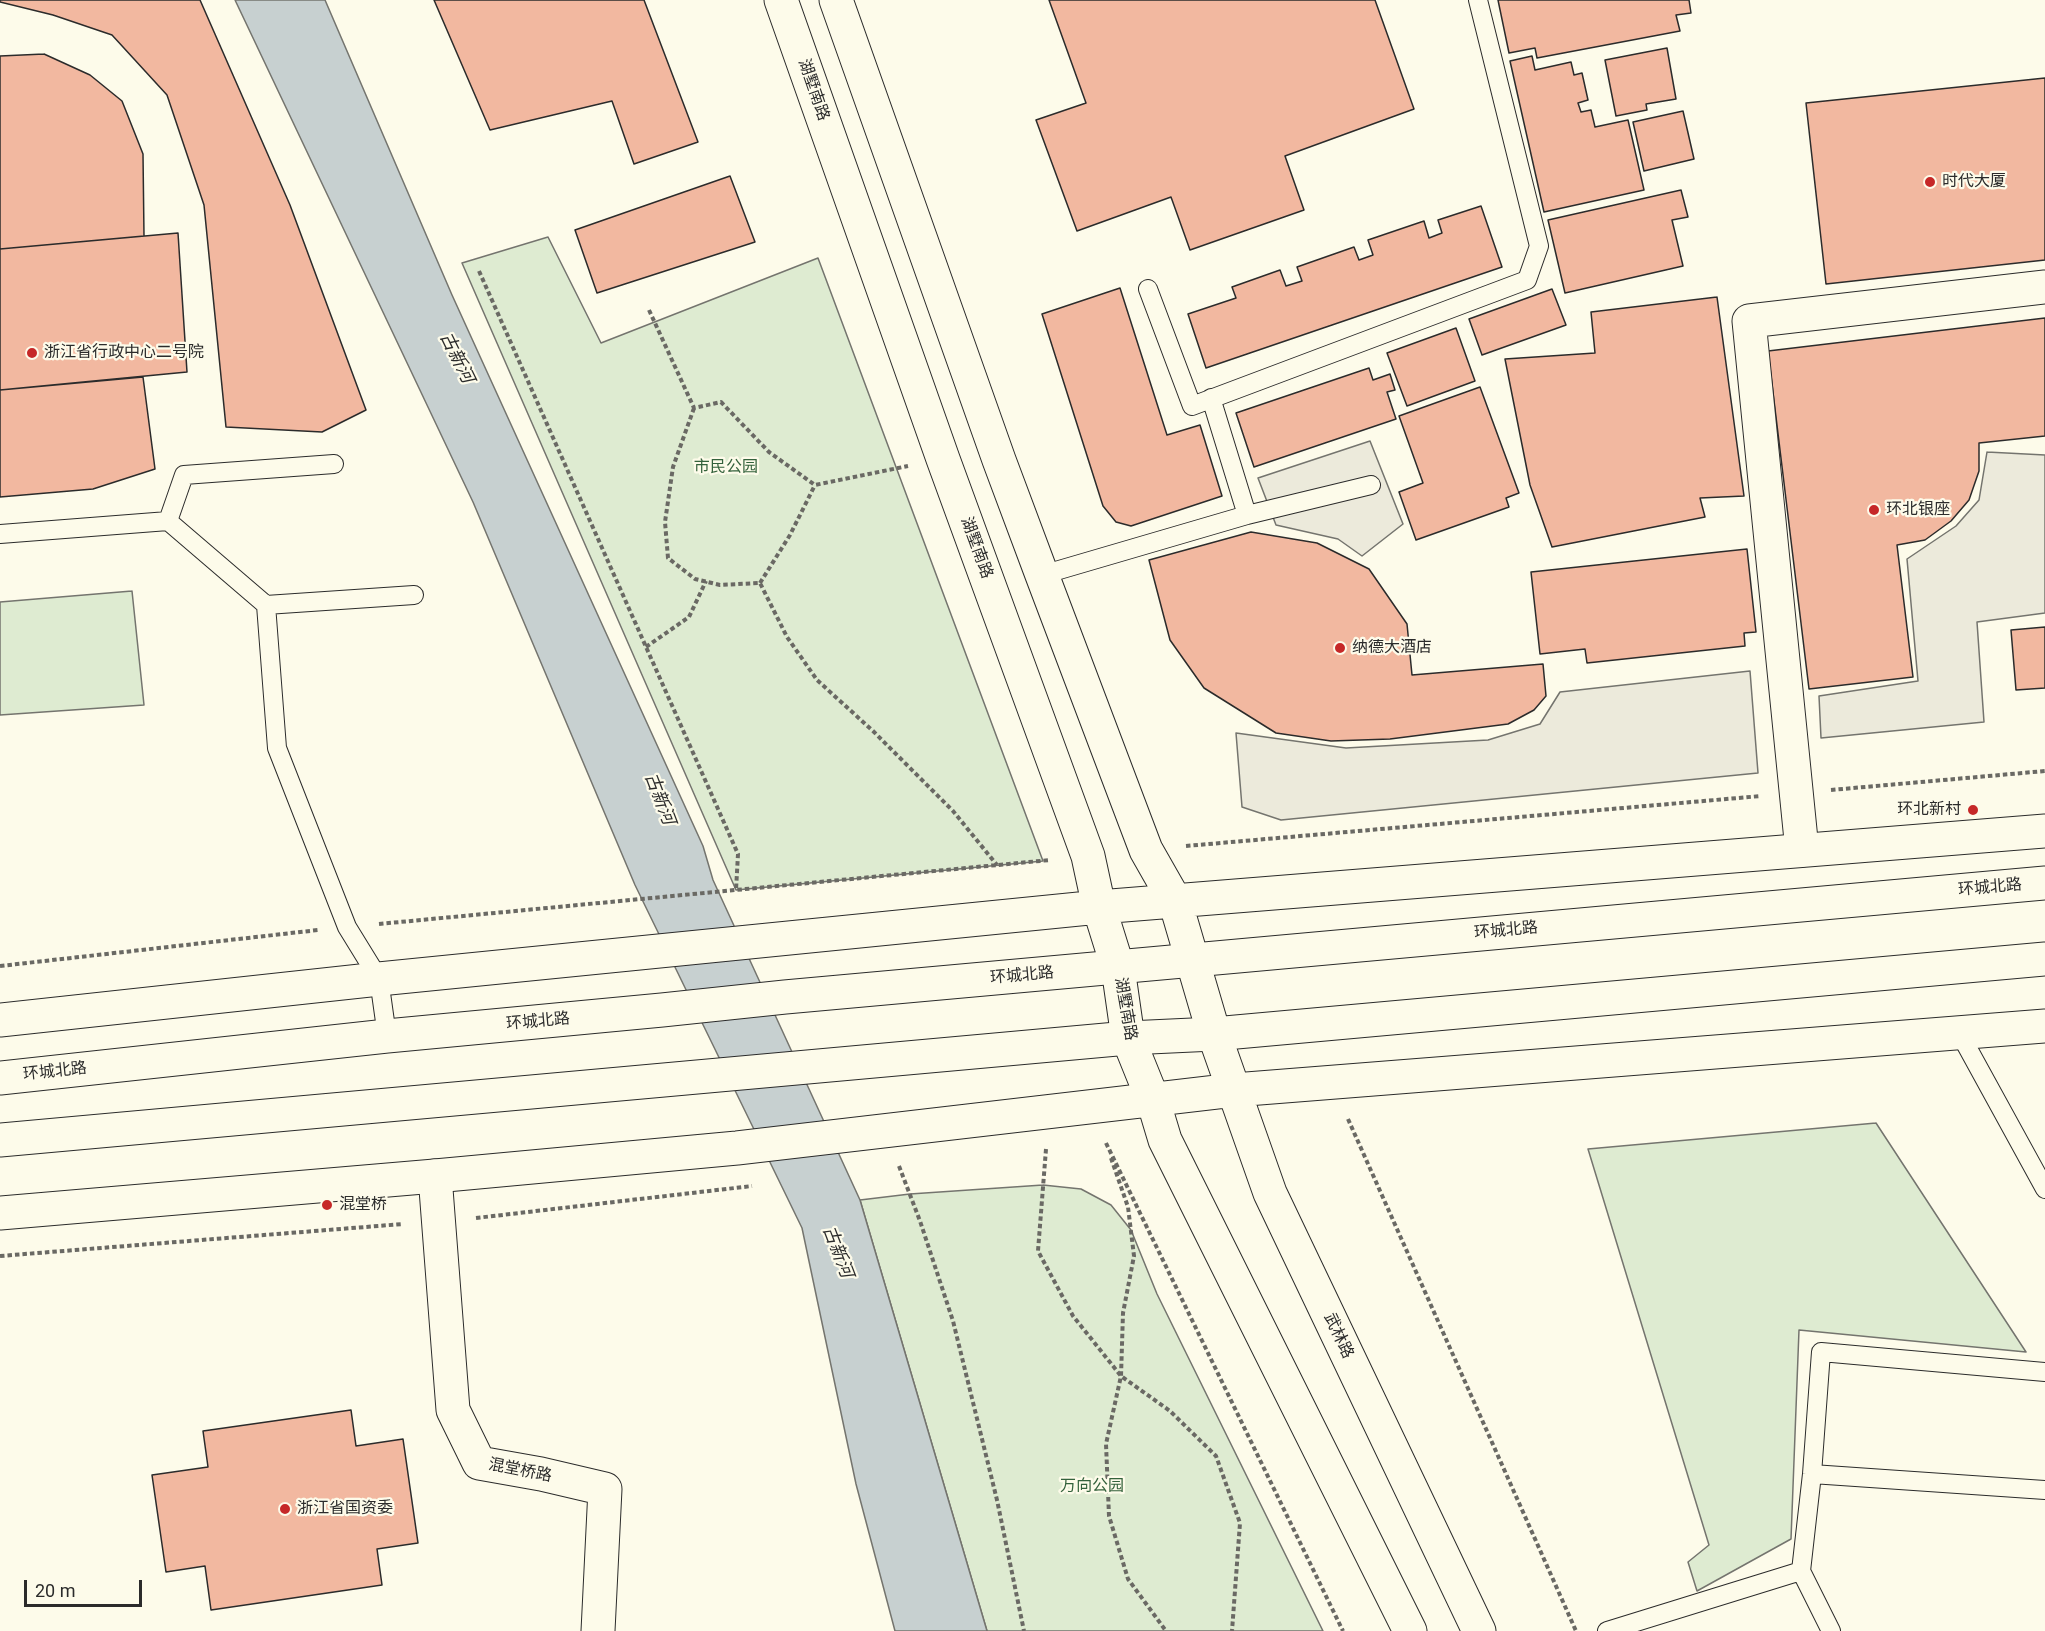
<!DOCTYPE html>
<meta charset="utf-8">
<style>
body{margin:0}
#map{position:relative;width:2045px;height:1631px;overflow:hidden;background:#fdfbea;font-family:Roboto,sans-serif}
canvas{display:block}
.scale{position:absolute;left:24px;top:1580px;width:118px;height:27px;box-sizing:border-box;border:3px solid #2b2b2b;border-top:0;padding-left:8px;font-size:18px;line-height:21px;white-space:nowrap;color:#2b2b2b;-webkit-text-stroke:4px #fdfbea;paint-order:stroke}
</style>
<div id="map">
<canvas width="2045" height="1631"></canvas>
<div class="scale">20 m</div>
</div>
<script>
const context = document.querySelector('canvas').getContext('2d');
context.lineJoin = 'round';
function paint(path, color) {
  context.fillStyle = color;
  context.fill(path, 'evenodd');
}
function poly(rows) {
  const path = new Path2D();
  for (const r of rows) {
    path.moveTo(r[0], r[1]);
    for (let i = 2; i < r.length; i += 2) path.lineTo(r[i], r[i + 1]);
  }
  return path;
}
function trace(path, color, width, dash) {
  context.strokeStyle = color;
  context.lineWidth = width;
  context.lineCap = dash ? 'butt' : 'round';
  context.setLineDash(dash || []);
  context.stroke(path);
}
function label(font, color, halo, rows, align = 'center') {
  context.font = font + ' Roboto,"Noto Sans SC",sans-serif';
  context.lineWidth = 4.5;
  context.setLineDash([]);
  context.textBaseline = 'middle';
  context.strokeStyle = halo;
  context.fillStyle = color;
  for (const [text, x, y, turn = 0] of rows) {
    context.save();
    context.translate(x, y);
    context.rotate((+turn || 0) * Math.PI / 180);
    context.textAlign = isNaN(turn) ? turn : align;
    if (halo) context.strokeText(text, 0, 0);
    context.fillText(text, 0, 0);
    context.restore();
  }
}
const green = poly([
 [548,237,601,343,818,258,1043,861,736,890,462,263,548,237],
 [132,591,144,705,0,715,0,602,132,591],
 [1876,1123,2026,1352,1799,1330,1791,1539,1697,1591,1688,1562,1709,1545,1588,1149,1876,1123],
 [1043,1185,1081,1189,1111,1205,1131,1230,1157,1294,1323,1631,987,1631,860,1200,910,1194,1043,1185]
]);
const parking = poly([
 [1370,441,1403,524,1362,556,1338,539,1276,525,1258,478,1370,441],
 [1987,452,2045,455,2045,613,1977,622,1984,722,1821,738,1819,696,1918,681,1907,559,1956,526,1979,500,1987,452],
 [1750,671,1758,773,1281,820,1242,807,1236,733,1346,748,1488,740,1540,724,1560,692,1750,671]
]);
const water = poly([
 [235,0,325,0,452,295,703,846,713,880,860,1200,987,1631,895,1631,856,1484,802,1228,635,885,473,502,235,0]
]);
const building = poly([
 [0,0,200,0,290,205,366,410,322,432,226,427,204,205,167,95,112,35,53,15,0,2,0,0],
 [434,0,644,0,698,142,634,164,612,101,490,130,434,0],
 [1049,0,1375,0,1414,109,1285,156,1304,210,1190,250,1171,197,1077,231,1036,120,1086,103,1049,0],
 [1498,0,1689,0,1691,13,1676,15,1680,31,1537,58,1535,48,1509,53,1498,0],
 [1667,48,1676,99,1646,104,1647,110,1616,116,1605,60,1667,48],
 [44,54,90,75,122,101,143,154,144,236,0,249,0,56,44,54],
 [1532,56,1535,70,1571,62,1574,75,1582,73,1588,100,1578,103,1581,112,1591,110,1595,127,1628,120,1644,190,1544,212,1510,61,1532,56],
 [2045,78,2045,260,1826,284,1806,103,2045,78],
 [1683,111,1694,159,1644,171,1633,122,1683,111],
 [730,176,755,242,597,293,575,230,730,176],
 [1681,190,1688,217,1672,220,1683,266,1565,293,1548,220,1681,190],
 [1481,206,1502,267,1206,368,1188,314,1236,298,1232,287,1280,270,1286,286,1302,281,1297,267,1354,247,1359,260,1373,255,1368,240,1424,221,1429,238,1442,233,1438,220,1481,206],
 [178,233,187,372,0,390,0,249,178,233],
 [1120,288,1167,435,1200,425,1222,496,1131,526,1116,522,1103,506,1042,314,1120,288],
 [1552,289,1566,325,1482,355,1469,319,1552,289],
 [1717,297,1744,496,1700,498,1705,517,1552,547,1530,485,1505,359,1595,353,1591,312,1717,297],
 [2045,318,2045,436,1979,443,1979,471,1969,500,1951,521,1925,540,1897,545,1913,677,1809,689,1768,351,2045,318],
 [1456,328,1475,381,1407,406,1387,353,1456,328],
 [1369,368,1373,380,1390,374,1395,390,1387,392,1396,419,1254,467,1236,413,1369,368],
 [143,377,155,469,93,489,0,497,0,390,143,377],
 [1480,387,1519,493,1506,498,1509,507,1416,540,1399,492,1423,483,1399,416,1480,387],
 [1251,532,1317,543,1369,569,1407,624,1412,675,1543,664,1546,696,1534,710,1508,724,1390,739,1331,741,1276,733,1204,688,1170,640,1149,560,1251,532],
 [1747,549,1756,632,1744,633,1745,646,1587,663,1585,649,1540,654,1531,572,1747,549],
 [2045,627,2045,688,2016,690,2011,630,2045,627],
 [351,1410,356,1446,403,1439,418,1543,377,1549,382,1585,211,1610,205,1566,166,1572,152,1475,208,1467,203,1431,351,1410]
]);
const path = poly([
 [479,271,738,854,736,890],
 [649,310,694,408,721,402,769,452,815,485,908,466],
 [694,408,673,467,665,522,668,558,695,579,720,585,760,583,787,637,817,680,873,731,953,811,997,865],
 [760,583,790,535,815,485],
 [646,647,689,617,706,581],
 [1831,790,2045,771],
 [1186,846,1761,796],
 [379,924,1050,860],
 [0,966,318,930],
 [1348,1119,1576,1631],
 [1106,1143,1343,1631],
 [1046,1149,1038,1251,1073,1316,1121,1376,1170,1411,1216,1456,1240,1523,1232,1631],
 [1111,1158,1128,1207,1134,1256,1123,1313,1121,1376,1106,1444,1109,1516,1128,1579,1166,1631],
 [899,1166,920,1221,953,1321,997,1500,1024,1631],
 [476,1218,752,1186],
 [0,1256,403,1224]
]);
const lane = poly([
 [1148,289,1192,406,1527,280,1539,246,1478,0],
 [1211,398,1247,515],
 [168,521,184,475,334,464],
 [0,534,168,521,266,605,277,748,347,927,379,979,387,1036],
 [1042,575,1247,515,1371,485],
 [266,605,414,595],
 [1960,1034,2045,1189],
 [1812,1474,2045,1490],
 [1607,1631,1801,1571],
 [1831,1631,1801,1571,1812,1474,1821,1352,2045,1372]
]);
const street = poly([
 [1802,850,1749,321,2045,287],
 [435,1176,453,1410,479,1463,541,1474,605,1489,598,1631]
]);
const secondary = poly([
 [781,0,943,459,1088,856,1099,907,1118,968,1128,1038,1153,1100,1165,1140,1410,1631],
 [836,0,999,460,1042,575,1146,850,1175,901,1214,1034,1270,1193,1479,1631],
 [0,1020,379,979,1099,907,2045,831],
 [0,1213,435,1176,737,1148,1234,1090,2045,1026]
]);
const primary = poly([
 [0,1078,387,1036,662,1010,785,997,2045,883],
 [0,1140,1128,1038,1214,1034,2045,959]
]);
const markers = [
 [1930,182,6,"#c62828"],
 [32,353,6,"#c62828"],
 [1874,510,6,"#c62828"],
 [1340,648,6,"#c62828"],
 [1973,810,6,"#c62828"],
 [327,1205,6,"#c62828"],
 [285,1509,6,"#c62828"]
];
const streetNames = [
 ["湖墅南路",813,90,71],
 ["湖墅南路",976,548,70],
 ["环城北路",1990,888,-5],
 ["环城北路",1506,931,-5],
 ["环城北路",1022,976,-5],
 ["湖墅南路",1125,1009,80],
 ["环城北路",538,1022,-5],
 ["环城北路",55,1072,-6],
 ["武林路",1338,1336,65],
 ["混堂桥路",520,1471,11]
];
const poiNames = [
 ["时代大厦",1942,182],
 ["浙江省行政中心二号院",44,353],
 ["环北银座",1886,510],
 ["纳德大酒店",1352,648],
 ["环北新村",1961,810,"right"],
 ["混堂桥",339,1205],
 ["浙江省国资委",297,1509]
];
const parkNames = [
 ["市民公园",726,468],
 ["万向公园",1092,1487]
];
const waterNames = [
 ["古新河",456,358,64],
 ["古新河",659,799,69],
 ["古新河",837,1252,69]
];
paint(green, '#deebd1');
trace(green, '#74746e', 1.5);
paint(parking, '#eceadb');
trace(parking, '#74746e', 1.5);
paint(water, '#c7d0d0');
trace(water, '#74746e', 1.5);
paint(building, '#f2b8a0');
trace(building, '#2b2b2b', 1.5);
trace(lane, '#2b2b2b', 20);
trace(street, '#2b2b2b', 35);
trace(secondary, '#2b2b2b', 35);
trace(primary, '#2b2b2b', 35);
trace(path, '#6a6964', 4, [4.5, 3]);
trace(lane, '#fdfbea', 18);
trace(street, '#fdfbea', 33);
trace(secondary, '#fdfbea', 33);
trace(primary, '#fdfbea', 33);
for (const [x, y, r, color] of markers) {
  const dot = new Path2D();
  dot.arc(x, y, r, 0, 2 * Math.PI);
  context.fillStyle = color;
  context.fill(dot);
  trace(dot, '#fdfbea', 2);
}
label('16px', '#2b2b2b', '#fdfbea', streetNames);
label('16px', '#2b2b2b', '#fdfbea', poiNames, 'left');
label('16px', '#34623c', '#fdfbea', parkNames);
label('italic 18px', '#2b2b2b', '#fdfbea', waterNames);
</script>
